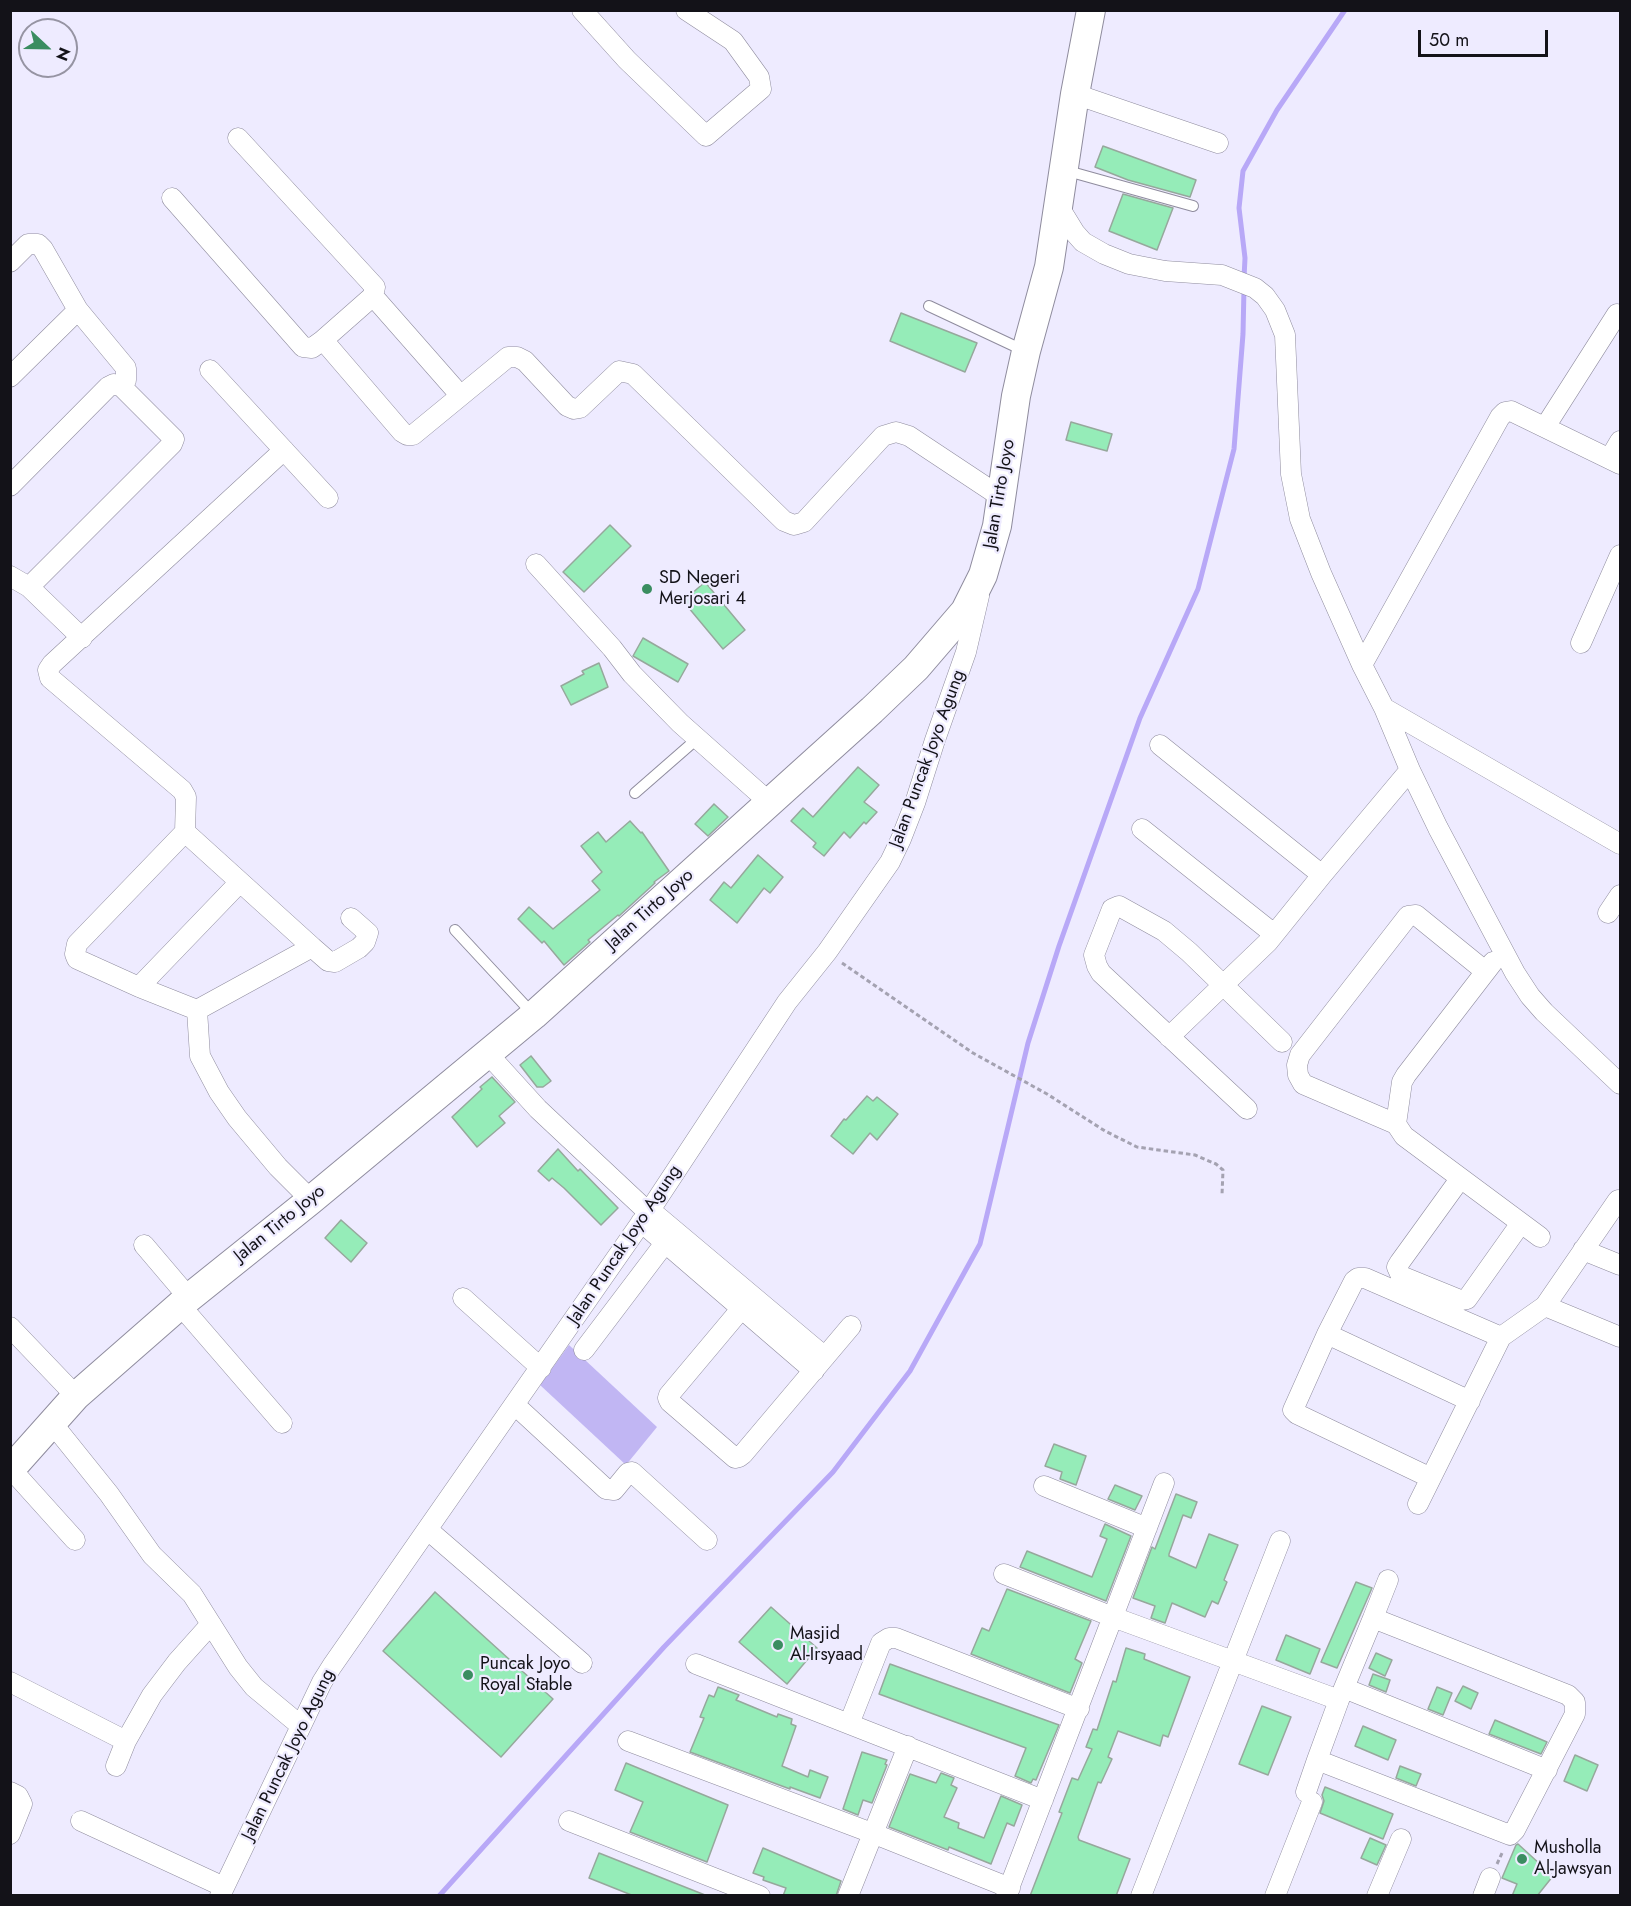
<!DOCTYPE html>
<style>
body{margin:0}
#map{position:relative;width:1631px;height:1906px;overflow:hidden;background:#eeebff;font-family:Jost,sans-serif}
canvas{display:block}
.frame{position:absolute;inset:0;border:12px solid #131218;pointer-events:none}
.north{position:absolute;left:18px;top:18px;width:60px;height:60px;box-sizing:border-box;background:#eeebff;border:2px solid #9694a3;border-radius:50%;rotate:112deg;font-size:16px;font-weight:700;line-height:24px;text-align:center;color:#131218}
.north::after{content:'';display:block;margin:auto;width:21px;height:27px;background:#3a8d60;clip-path:polygon(50% 0,100% 100%,50% 72%,0 100%)}
.scale{position:absolute;left:1418px;top:30px;width:130px;height:27px;box-sizing:border-box;border:3px solid #131218;border-top:0;padding-left:8px;font-size:18px;line-height:21px;white-space:nowrap;color:#131218;-webkit-text-stroke:4px #eeebff;paint-order:stroke}
</style>
<div id="map">
<canvas width="1631" height="1906"></canvas>
<div class="frame"></div>
<div class="north">N</div>
<div class="scale">50 m</div>
</div>
<script>
const context = document.querySelector('canvas').getContext('2d');
context.lineJoin = 'round';
function paint(path, color) {
  context.fillStyle = color;
  context.fill(path, 'evenodd');
}
function poly(rows) {
  const path = new Path2D();
  for (const r of rows) {
    path.moveTo(r[0], r[1]);
    for (let i = 2; i < r.length; i += 2) path.lineTo(r[i], r[i + 1]);
  }
  return path;
}
function trace(path, color, width, dash) {
  context.strokeStyle = color;
  context.lineWidth = width;
  context.lineCap = dash ? 'butt' : 'round';
  context.setLineDash(dash || []);
  context.stroke(path);
}
function label(font, color, halo, rows, align = 'center') {
  context.font = font + ' Jost,sans-serif';
  context.lineWidth = 4.5;
  context.setLineDash([]);
  context.textBaseline = 'middle';
  context.strokeStyle = halo;
  context.fillStyle = color;
  for (const [text, x, y, turn = 0] of rows) {
    context.save();
    context.translate(x, y);
    context.rotate((+turn || 0) * Math.PI / 180);
    context.textAlign = isNaN(turn) ? turn : align;
    if (halo) context.strokeText(text, 0, 0);
    context.fillText(text, 0, 0);
    context.restore();
  }
}
const green = poly([
 [569,1345,657,1427,626,1465,540,1385]
]);
const stream = poly([
 [1244,278,1245,258,1239,208,1243,171,1277,110,1345,10],
 [439,1896,664,1647,833,1472,910,1371,980,1244,1028,1043,1059,946,1140,718,1198,589,1234,449,1243,334,1244,288]
]);
const building = poly([
 [1103,146,1196,180,1190,197,1128,180,1095,167,1103,146],
 [1123,194,1173,208,1157,250,1109,231,1123,194],
 [901,313,977,343,965,372,890,341,901,313],
 [1071,422,1112,434,1107,451,1066,440,1071,422],
 [610,525,631,546,584,592,563,572,610,525],
 [705,582,745,630,723,649,683,601,705,582],
 [643,638,688,664,678,682,633,656,643,638],
 [599,663,608,687,571,705,561,686,584,674,582,671,599,663],
 [858,767,879,785,864,802,877,812,866,824,864,822,850,838,844,832,824,856,813,847,816,843,791,821,803,808,813,817,858,767],
 [714,804,728,817,708,836,695,824,714,804],
 [630,821,641,833,642,832,669,871,654,882,655,883,619,916,618,915,588,940,590,942,564,965,544,941,542,943,518,919,529,907,553,929,600,890,592,881,602,872,581,846,598,832,606,842,630,821],
 [758,855,783,877,770,893,764,888,737,923,710,900,724,882,731,888,758,855],
 [531,1056,551,1081,543,1087,537,1087,520,1065,531,1056],
 [492,1077,515,1102,499,1116,505,1123,477,1147,452,1117,482,1089,480,1087,492,1077],
 [867,1096,873,1101,877,1097,898,1114,877,1140,870,1133,853,1154,831,1136,844,1119,846,1120,867,1096],
 [558,1149,578,1171,580,1169,618,1208,601,1225,564,1188,552,1178,549,1181,538,1171,558,1149],
 [341,1220,367,1243,351,1262,325,1238,341,1220],
 [1054,1444,1086,1456,1076,1485,1060,1479,1062,1472,1045,1466,1054,1444],
 [1115,1485,1142,1496,1135,1510,1108,1499,1115,1485],
 [1176,1494,1197,1502,1191,1518,1183,1515,1169,1554,1169,1556,1196,1568,1209,1534,1238,1545,1224,1580,1227,1582,1218,1604,1212,1601,1205,1617,1172,1603,1165,1623,1151,1618,1155,1606,1133,1598,1152,1547,1155,1549,1176,1494],
 [1105,1524,1131,1536,1106,1601,1020,1567,1027,1551,1092,1577,1107,1539,1100,1536,1105,1524],
 [1356,1582,1372,1588,1337,1668,1321,1662,1356,1582],
 [1007,1589,1091,1621,1075,1659,1082,1663,1070,1693,971,1654,982,1628,989,1631,1007,1589],
 [435,1592,553,1699,501,1757,383,1651,435,1592],
 [771,1607,817,1648,787,1684,739,1642,771,1607],
 [1286,1635,1320,1649,1310,1674,1276,1660,1286,1635],
 [1126,1648,1145,1654,1144,1659,1190,1677,1168,1737,1163,1735,1160,1746,1118,1731,1108,1757,1112,1759,1101,1783,1098,1782,1078,1837,1079,1840,1130,1859,1116,1896,1030,1896,1062,1813,1059,1812,1072,1778,1078,1780,1092,1749,1086,1747,1093,1729,1097,1730,1113,1681,1116,1682,1126,1648],
 [1376,1653,1392,1660,1385,1676,1369,1668,1376,1653],
 [890,1664,1059,1725,1036,1780,1033,1779,1031,1783,1015,1776,1026,1748,879,1694,890,1664],
 [1373,1674,1390,1680,1386,1692,1369,1685,1373,1674],
 [1463,1686,1478,1693,1471,1709,1455,1701,1463,1686],
 [718,1687,739,1695,736,1700,777,1717,778,1714,792,1719,791,1724,796,1726,782,1766,808,1777,810,1770,828,1777,820,1798,790,1787,790,1789,690,1752,704,1718,700,1717,709,1695,714,1697,718,1687],
 [1437,1687,1452,1693,1443,1715,1428,1709,1437,1687],
 [1262,1706,1291,1717,1268,1775,1239,1764,1262,1706],
 [1495,1720,1547,1742,1541,1754,1489,1734,1495,1720],
 [1363,1726,1396,1740,1388,1760,1355,1746,1363,1726],
 [862,1752,887,1760,885,1764,887,1765,872,1803,863,1800,858,1815,843,1809,862,1752],
 [1575,1755,1598,1765,1587,1791,1564,1781,1575,1755],
 [626,1763,728,1805,707,1862,630,1832,643,1802,615,1790,626,1763],
 [1400,1766,1421,1774,1416,1786,1396,1778,1400,1766],
 [941,1773,954,1778,951,1785,957,1788,944,1817,959,1823,958,1828,984,1838,1001,1796,1022,1805,1014,1826,1007,1823,991,1864,949,1847,948,1850,889,1827,910,1774,936,1783,941,1773],
 [1325,1787,1393,1814,1383,1839,1320,1813,1324,1801,1322,1795,1325,1787],
 [1370,1838,1386,1845,1377,1865,1361,1858,1370,1838],
 [1518,1844,1553,1876,1537,1896,1512,1896,1517,1884,1502,1878,1516,1845,1518,1844],
 [763,1848,841,1881,836,1896,783,1896,786,1888,763,1880,764,1877,753,1873,763,1848],
 [599,1853,705,1895,705,1896,634,1896,589,1878,599,1853]
]);
const path = poly([
 [842,963,973,1053,1047,1094,1105,1131,1137,1147,1195,1155,1216,1164,1223,1170,1222,1195],
 [1497,1864,1503,1851]
]);
const lane = poly([
 [1064,170,1193,206],
 [929,306,1025,351],
 [635,793,698,738],
 [455,930,532,1013]
]);
const street = poly([
 [582,10,627,60,706,136,761,89,759,77,733,41,686,10],
 [1075,94,1218,143],
 [238,138,375,287,373,296,460,395],
 [172,198,303,347,312,348,323,340,402,432,407,435,413,435,508,357,517,357,525,361,567,406,574,409,580,408,619,371,633,374,784,521,794,525,804,522,883,436,896,432,909,436,1001,497],
 [1059,207,1075,233,1083,242,1104,254,1129,264,1165,271,1222,275,1255,288,1265,296,1275,310,1285,335,1291,474,1300,519,1321,573,1362,665,1384,708,1410,770,1438,828,1515,973,1530,996,1544,1012,1620,1084],
 [10,262,28,244,38,244,43,249,78,310,126,368,126,380,122,387],
 [323,340,373,296],
 [210,370,328,498],
 [10,377,78,310],
 [1545,427,1617,314],
 [1610,458,1620,441],
 [10,486,108,387,114,384,122,387,174,439,172,444,29,587],
 [536,564,612,648,632,674,680,723,769,802],
 [10,576,29,587,82,638],
 [1581,643,1620,555],
 [1362,665,1500,417,1505,412,1511,411,1620,464],
 [1384,708,1620,844],
 [1160,745,1322,875],
 [1142,829,1274,934],
 [185,832,186,797,182,790,50,678,48,670,52,664,284,450],
 [1608,913,1620,895],
 [312,947,328,961,335,962,359,948,365,942,368,933,351,918],
 [1485,971,1416,915,1408,916,1300,1055,1297,1065,1298,1075,1303,1084,1396,1124,1404,1136,1540,1237],
 [139,987,240,882],
 [197,1010,312,947,185,832,77,944,75,954,77,959,139,987,197,1010,200,1056,219,1092,237,1118,278,1167,311,1200],
 [1169,1037,1268,942,1322,875,1410,770],
 [488,1054,538,1109,648,1212],
 [1247,1109,1101,973,1097,966,1094,955,1112,909,1119,906,1164,931,1189,952,1282,1042],
 [1396,1124,1402,1082,1406,1075,1493,962],
 [1460,1179,1400,1262,1397,1267,1401,1276,1460,1300,1467,1299,1521,1223],
 [650,1210,825,1357],
 [641,1222,814,1371],
 [144,1245,189,1298],
 [1583,1250,1620,1265],
 [752,1296,669,1395,668,1398,670,1402,735,1458,739,1457,743,1454,851,1326],
 [463,1298,541,1368],
 [180,1305,282,1423],
 [1545,1306,1620,1337],
 [10,1327,76,1396],
 [1327,1334,1293,1410,1297,1414,1431,1478],
 [584,1350,665,1243],
 [1470,1401,1327,1334,1354,1281,1358,1278,1365,1278,1501,1337,1545,1306,1618,1200],
 [515,1405,606,1489,614,1490,628,1473,632,1472,707,1540],
 [52,1423,109,1494,152,1555,192,1594,238,1667,254,1687,301,1726],
 [11,1469,75,1540],
 [1044,1486,1147,1528],
 [1418,1504,1501,1337],
 [428,1530,582,1663],
 [1004,1574,1113,1617,1339,1700],
 [1373,1618,1388,1580],
 [696,1664,1043,1800],
 [10,1682,126,1741],
 [1344,1688,1547,1770],
 [849,1724,881,1643,889,1638,896,1638,1079,1709],
 [628,1741,872,1833,1010,1888],
 [116,1766,126,1741,152,1695,177,1662,211,1624],
 [10,1792,18,1796,22,1804,10,1834],
 [1306,1792,1317,1760,1339,1700,1373,1618,1568,1695,1575,1702,1575,1714,1515,1830,1510,1835,1317,1760],
 [81,1821,224,1887],
 [569,1821,760,1896],
 [220,1896,322,1682,332,1666,654,1204,787,1002,827,952,890,862,901,839,915,803,935,740,966,652,979,596],
 [848,1896,908,1746],
 [1006,1896,1164,1483],
 [1141,1896,1280,1541],
 [1275,1896,1312,1802],
 [1377,1896,1401,1839],
 [1483,1896,1490,1878]
]);
const secondary = poly([
 [10,1470,76,1396,180,1305,311,1200,534,1015,872,710,916,668,965,611,983,575,997,526,1016,396,1026,351,1049,267,1075,94,1091,10]
]);
const markers = [
 [647,589,6,"#3a8d60"],
 [778,1645,6,"#3a8d60"],
 [468,1675,6,"#3a8d60"],
 [1522,1859,6,"#3a8d60"]
];
const streetNames = [
 ["Jalan Tirto Joyo",1000,494,-80],
 ["Jalan Puncak Joyo Agung",928,759,-70],
 ["Jalan Tirto Joyo",650,910,-42],
 ["Jalan Tirto Joyo",280,1224,-39],
 ["Jalan Puncak Joyo Agung",625,1245,-56],
 ["Jalan Puncak Joyo Agung",289,1755,-64]
];
const poiNames = [
 ["SD Negeri",659,579],
 ["Merjosari 4",659,600],
 ["Masjid",790,1635],
 ["Al-Irsyaad",790,1656],
 ["Puncak Joyo",480,1665],
 ["Royal Stable",480,1686],
 ["Musholla",1534,1849],
 ["Al-Jawsyan",1534,1870]
];
paint(green, '#c1b6f3');
trace(stream, '#b8a8f7', 5);
paint(building, '#95ecb8');
trace(building, '#96a89c', 1.5);
trace(lane, '#8f8c9e', 12);
trace(street, '#8f8c9e', 21);
trace(secondary, '#8f8c9e', 30);
trace(path, '#a4a2b1', 3, [4.5, 3]);
trace(lane, '#fff', 10);
trace(street, '#fff', 20);
trace(secondary, '#fff', 28);
for (const [x, y, r, color] of markers) {
  const dot = new Path2D();
  dot.arc(x, y, r, 0, 2 * Math.PI);
  context.fillStyle = color;
  context.fill(dot);
  trace(dot, '#eeebff', 2);
}
label('18px', '#131218', '#eeebff', streetNames);
label('18px', '#131218', '#eeebff', poiNames, 'left');
</script>
